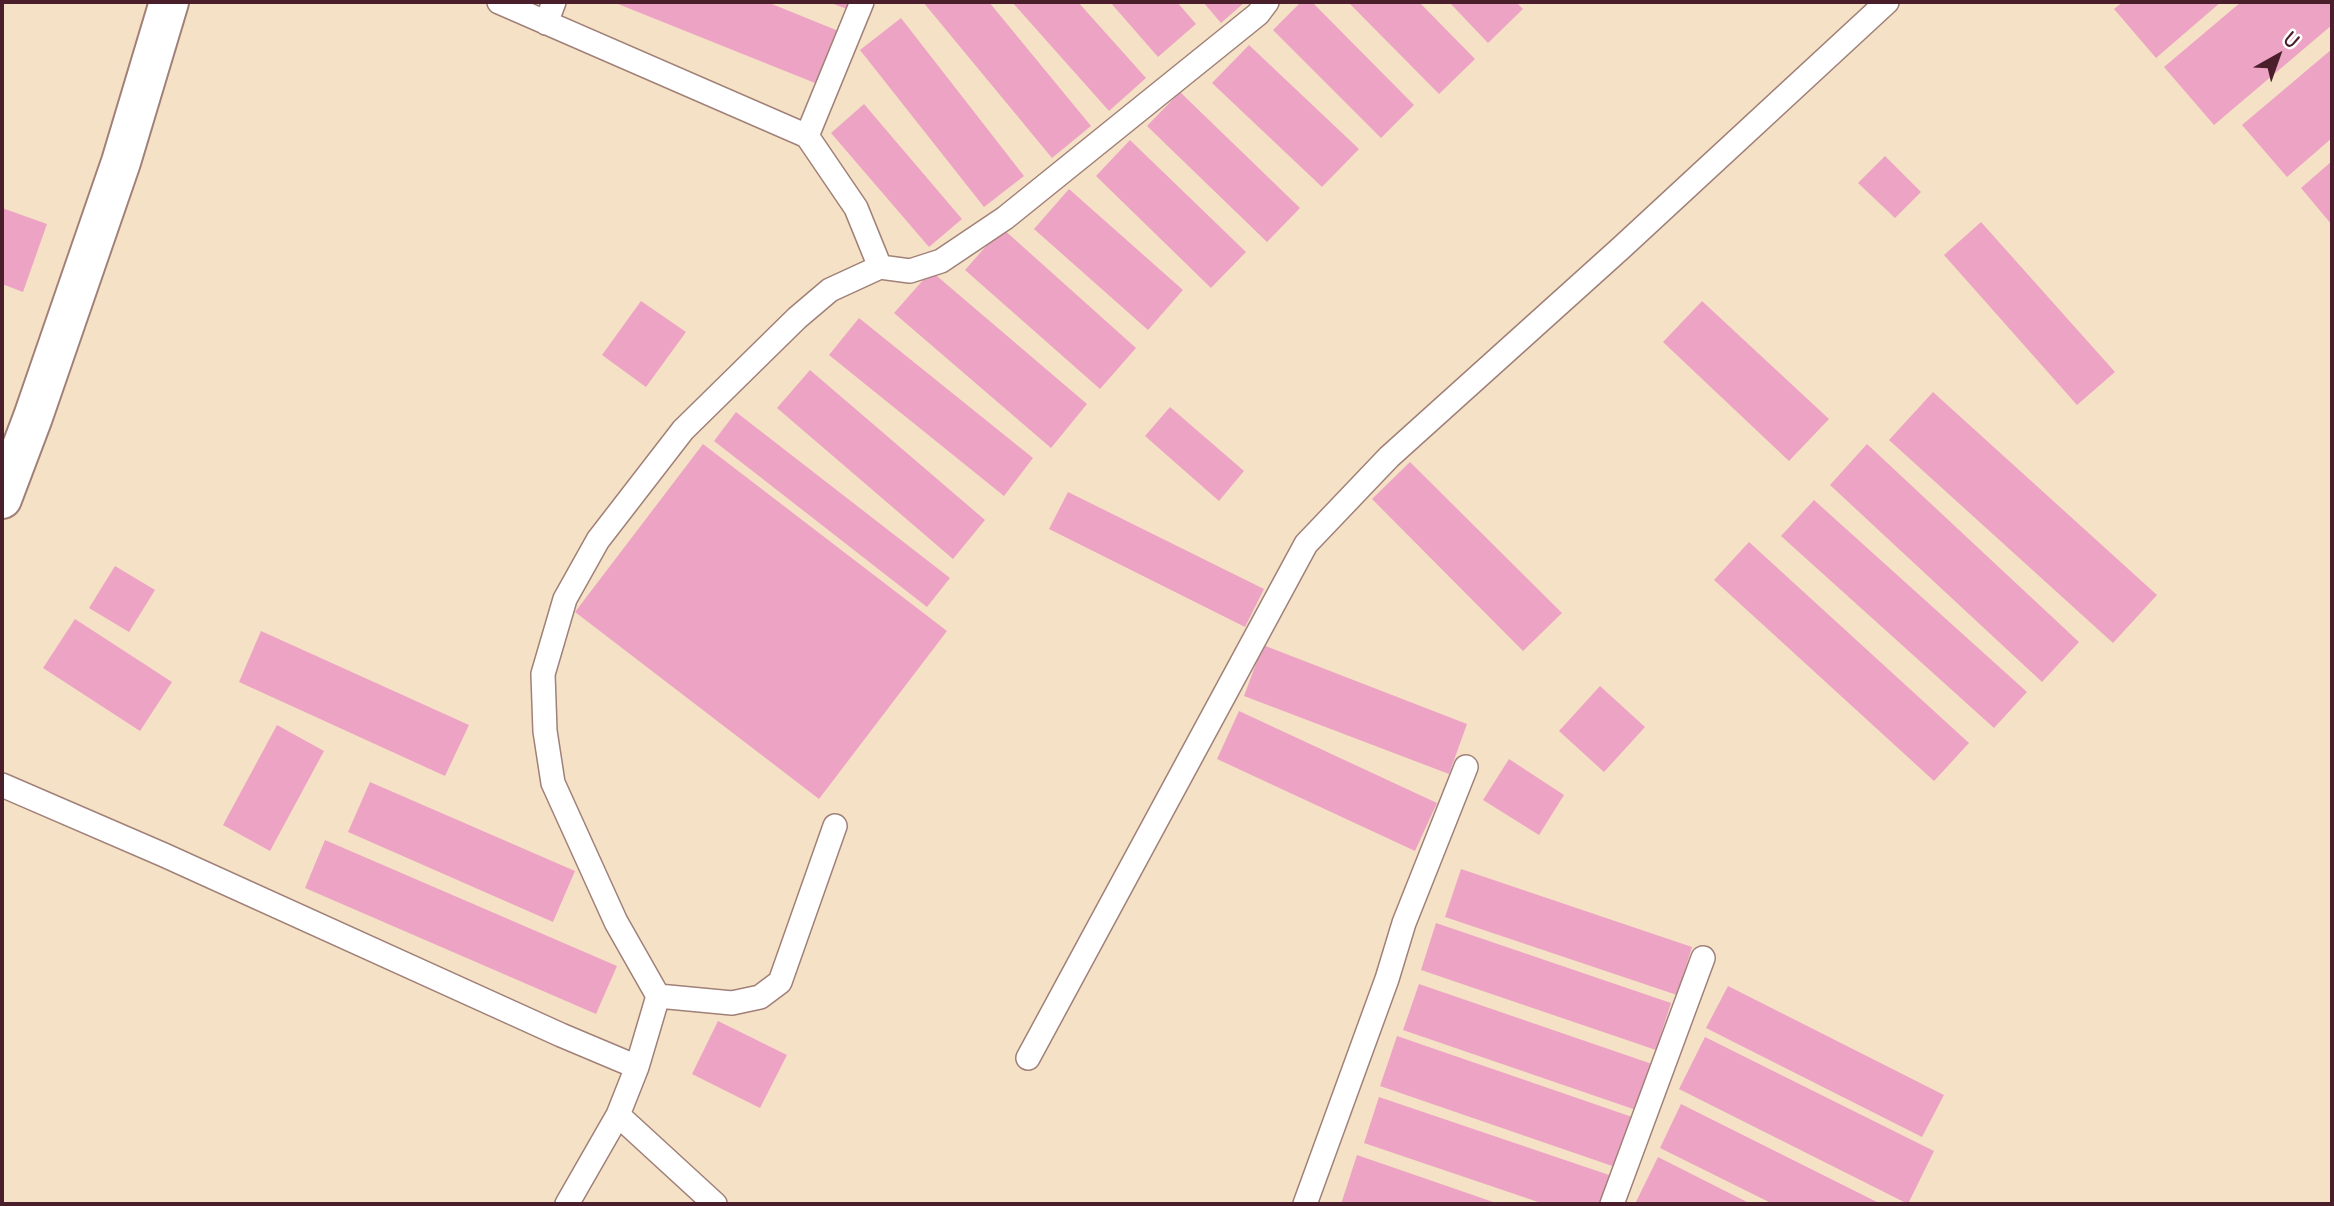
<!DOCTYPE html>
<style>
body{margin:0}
#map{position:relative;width:2334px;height:1206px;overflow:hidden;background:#f5e1c6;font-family:Delius,sans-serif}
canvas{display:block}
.frame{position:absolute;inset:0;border:4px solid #4a1f2b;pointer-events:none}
.north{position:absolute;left:2243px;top:21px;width:70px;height:70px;-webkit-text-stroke:5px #fff;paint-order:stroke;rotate:40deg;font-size:19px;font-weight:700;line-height:28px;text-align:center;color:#4a1f2b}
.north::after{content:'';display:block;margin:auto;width:24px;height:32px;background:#4a1f2b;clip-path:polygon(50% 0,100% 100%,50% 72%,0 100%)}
</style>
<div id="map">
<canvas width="2334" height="1206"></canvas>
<div class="frame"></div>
<div class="north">U</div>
</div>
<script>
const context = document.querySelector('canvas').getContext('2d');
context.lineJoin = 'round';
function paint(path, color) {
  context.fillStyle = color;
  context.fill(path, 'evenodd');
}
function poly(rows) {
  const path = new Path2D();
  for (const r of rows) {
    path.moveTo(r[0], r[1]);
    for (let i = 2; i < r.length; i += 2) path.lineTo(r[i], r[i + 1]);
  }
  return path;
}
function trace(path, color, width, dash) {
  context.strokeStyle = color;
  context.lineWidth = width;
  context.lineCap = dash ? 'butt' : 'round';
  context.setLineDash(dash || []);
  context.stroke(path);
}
const building = poly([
 [613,2,767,2,841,32,820,85],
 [828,2,850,2,847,9],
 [923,2,989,2,1091,126,1052,158],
 [1012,2,1078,2,1146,78,1109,111],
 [1110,2,1177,2,1196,24,1158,57],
 [1203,2,1245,2,1221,23],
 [1301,2,1312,2,1414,105,1381,138,1273,30],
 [1348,2,1419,2,1475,59,1439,94],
 [1449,2,1516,2,1523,9,1488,43],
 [2123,2,2221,2,2156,58,2114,9],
 [2241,2,2332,2,2332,25,2214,125,2164,67],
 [901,18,1024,176,984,207,860,50],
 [1249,45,1359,149,1322,187,1212,83],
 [2332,49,2332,138,2287,177,2242,125],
 [1180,92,1300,208,1267,242,1147,126],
 [864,104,962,219,929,247,831,133],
 [1130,140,1246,252,1211,288,1096,176],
 [1885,156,1921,192,1895,218,1858,183],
 [2332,161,2332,225,2301,188],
 [1069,189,1183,290,1148,330,1034,229],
 [2,208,47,224,23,292,2,284],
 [1981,222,2115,372,2077,405,1944,255],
 [1002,228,1136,348,1100,389,965,270],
 [931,271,1087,404,1051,448,894,313],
 [641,301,686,332,646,387,602,355],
 [1702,301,1829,419,1789,461,1663,342],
 [859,318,1033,458,1004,496,829,355],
 [810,370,985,520,953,559,777,408],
 [1933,392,2157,595,2113,643,1889,440],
 [1170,407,1244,471,1219,501,1145,436],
 [736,412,950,578,927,607,714,441],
 [703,444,947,631,819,799,575,612],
 [1867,444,2079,642,2042,682,1830,485],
 [1410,462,1562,613,1523,651,1372,499],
 [1068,492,1264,589,1245,627,1049,529],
 [1814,500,2027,692,1994,728,1781,536],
 [1749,542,1969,743,1934,781,1714,580],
 [115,566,155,590,129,632,89,608],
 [75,619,172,682,140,731,43,668],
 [261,631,469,725,445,776,239,682],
 [1263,645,1467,724,1449,774,1244,696],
 [1600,686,1645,727,1604,772,1559,731],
 [1239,711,1437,803,1415,851,1217,759],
 [277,725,324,751,270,851,223,825],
 [1509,759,1564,795,1539,835,1483,800],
 [370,782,575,871,553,922,348,832],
 [325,840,617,966,596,1014,305,888],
 [1461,869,1692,947,1677,995,1445,917],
 [1436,923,1671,1003,1656,1050,1421,970],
 [1419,984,1655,1065,1639,1111,1403,1030],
 [1728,986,1944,1095,1922,1137,1706,1028],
 [718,1021,787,1055,760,1108,692,1074],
 [1397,1036,1638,1119,1621,1169,1380,1086],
 [1705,1037,1934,1151,1908,1204,1679,1089],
 [1379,1097,1618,1178,1610,1204,1544,1204,1364,1143],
 [1681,1104,1881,1204,1773,1204,1660,1148],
 [1357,1155,1499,1204,1341,1204],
 [1658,1157,1751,1204,1635,1204]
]);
const lane = poly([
 [499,2,807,136,862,2],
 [546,23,554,2],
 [807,136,856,208,880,267],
 [2,785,164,855,561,1035,637,1067,618,1115,567,1204],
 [658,996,732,1003,760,997,780,982,835,826],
 [1028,1058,1306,544,1389,457,1621,248,1887,2],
 [637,1067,658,996,616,922,553,783,545,731,543,674,565,599,598,540,683,430,797,318,830,290,880,267,910,271,941,261,1005,218,1258,14,1267,2],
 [618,1115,715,1204],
 [1305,1204,1387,979,1404,923,1466,767],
 [1612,1204,1703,958]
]);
const street = poly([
 [2,499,33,417,121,162,169,2]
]);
paint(building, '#eda4c4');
trace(lane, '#a08078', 26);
trace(street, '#a08078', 42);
trace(lane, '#fff', 23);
trace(street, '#fff', 38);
</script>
